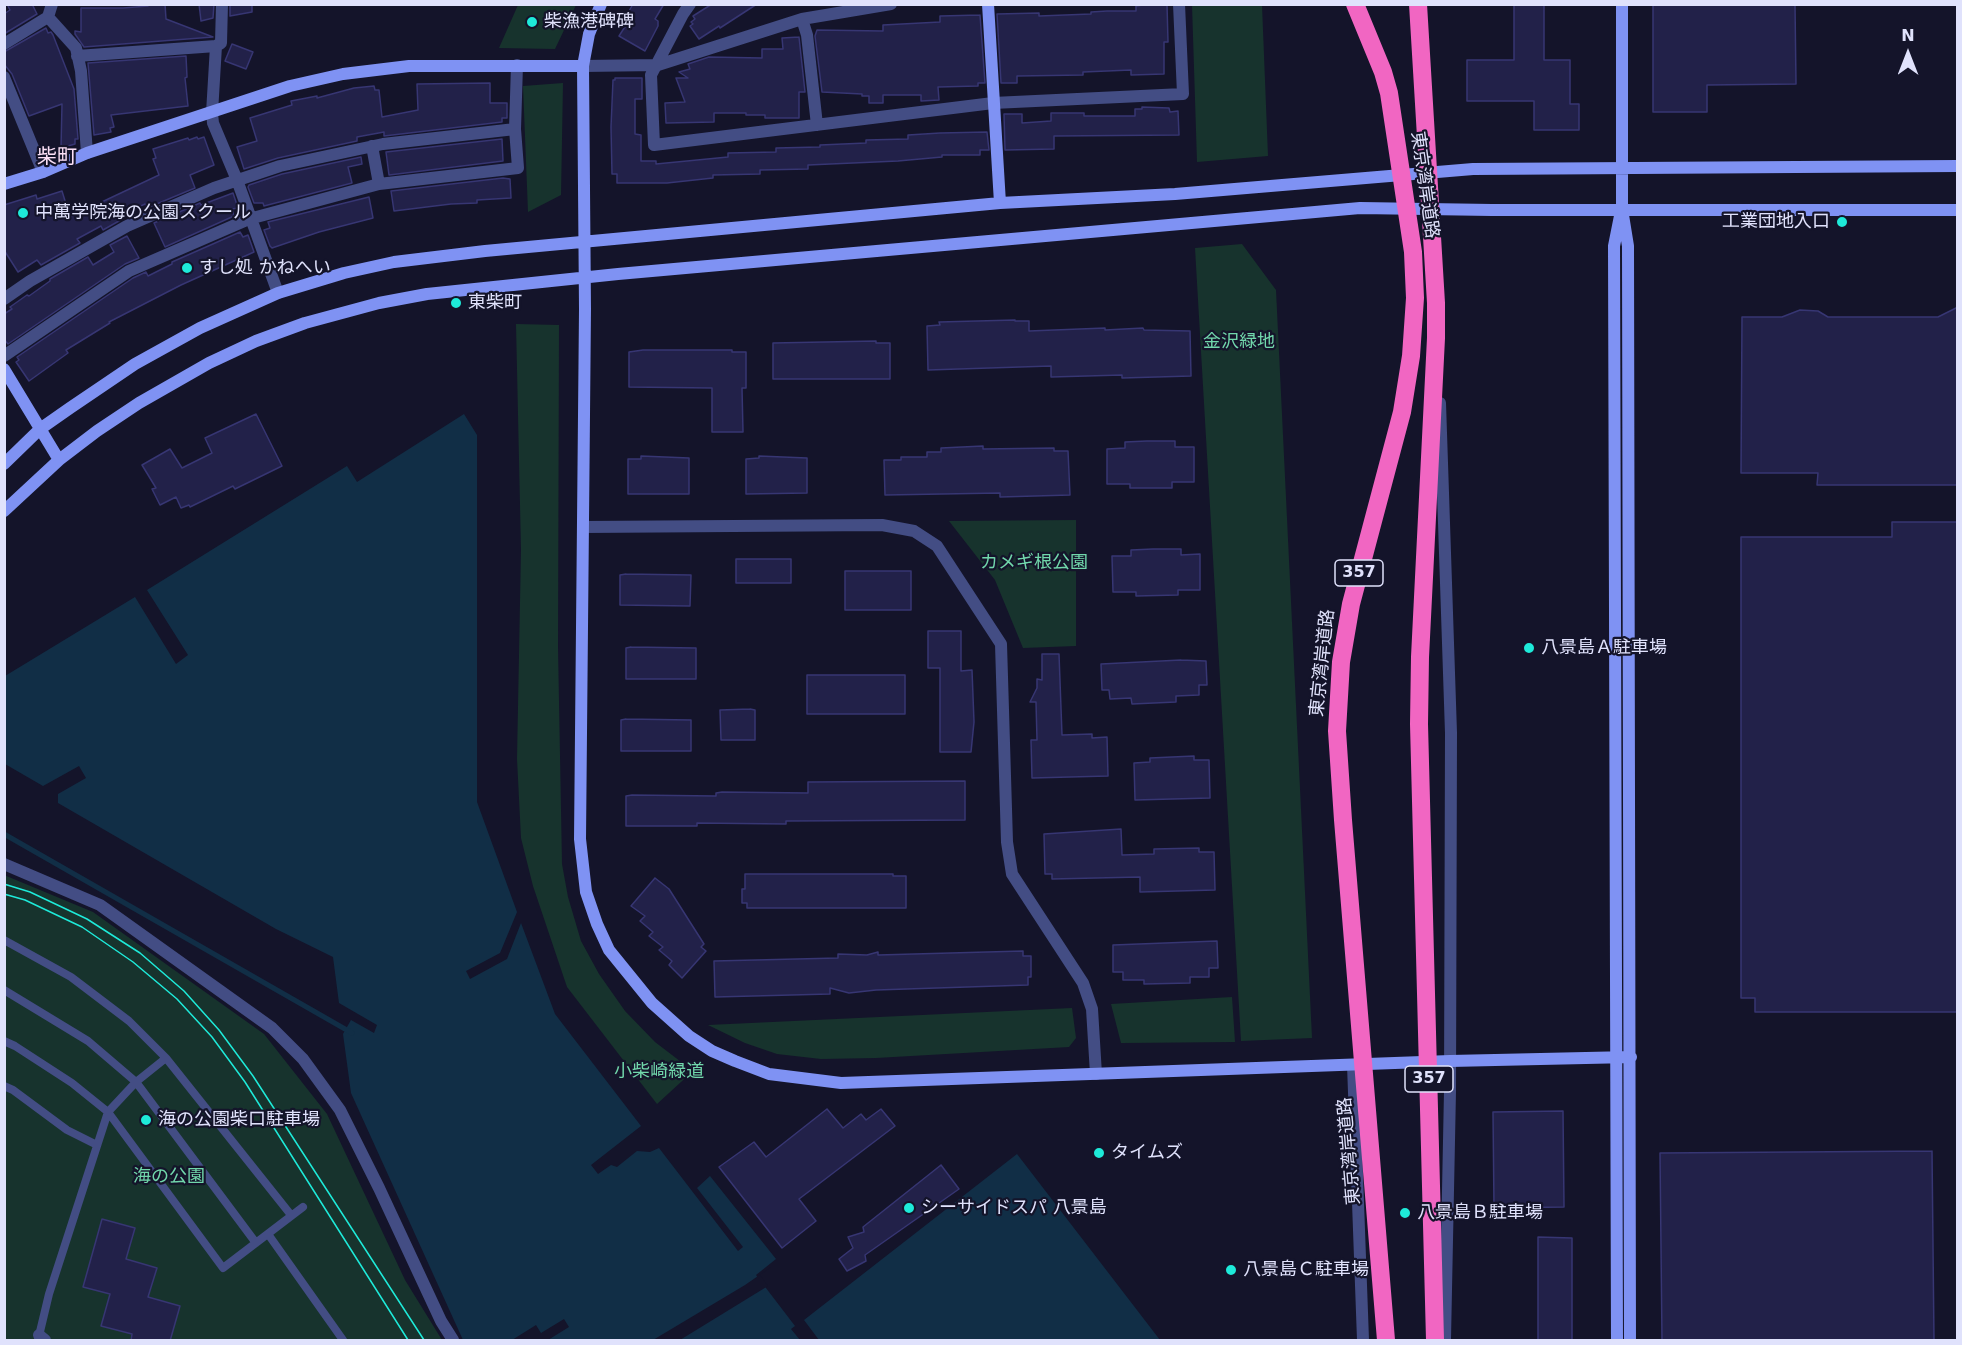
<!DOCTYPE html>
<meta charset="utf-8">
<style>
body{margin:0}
#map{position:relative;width:1962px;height:1345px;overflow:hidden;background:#14142a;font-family:"DejaVu Sans",sans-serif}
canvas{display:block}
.frame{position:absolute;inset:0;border:6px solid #e0e2fc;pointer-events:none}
.north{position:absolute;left:1878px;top:24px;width:60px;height:60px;-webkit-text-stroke:4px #14142a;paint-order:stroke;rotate:0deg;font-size:16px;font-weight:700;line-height:24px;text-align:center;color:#e0e2fc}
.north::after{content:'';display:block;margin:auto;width:21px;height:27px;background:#e0e2fc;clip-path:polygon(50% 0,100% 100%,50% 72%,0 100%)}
</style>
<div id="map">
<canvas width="1962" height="1345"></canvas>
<div class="frame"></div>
<div class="north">N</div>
</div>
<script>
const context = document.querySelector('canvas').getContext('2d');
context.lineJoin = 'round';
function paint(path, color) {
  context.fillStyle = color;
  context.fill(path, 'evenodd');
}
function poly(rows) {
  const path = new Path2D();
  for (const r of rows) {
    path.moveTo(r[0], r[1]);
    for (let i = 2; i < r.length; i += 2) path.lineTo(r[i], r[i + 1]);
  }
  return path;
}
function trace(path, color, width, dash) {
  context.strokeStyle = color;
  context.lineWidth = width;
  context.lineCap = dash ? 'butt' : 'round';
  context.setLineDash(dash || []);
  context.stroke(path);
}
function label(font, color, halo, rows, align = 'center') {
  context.font = font + ' "DejaVu Sans","Noto Sans JP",sans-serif';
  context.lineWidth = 4.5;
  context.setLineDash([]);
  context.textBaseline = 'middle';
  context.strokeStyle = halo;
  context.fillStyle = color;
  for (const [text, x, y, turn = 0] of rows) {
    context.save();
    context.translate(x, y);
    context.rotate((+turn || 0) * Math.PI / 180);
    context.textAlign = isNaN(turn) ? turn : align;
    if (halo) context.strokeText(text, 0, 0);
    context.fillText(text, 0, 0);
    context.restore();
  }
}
const green = poly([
 [518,5,576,5,555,49,499,48],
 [1192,5,1262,5,1268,156,1197,162],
 [563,83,561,195,528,212,523,86],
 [1242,244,1276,290,1312,1038,1241,1041,1195,248],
 [516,324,559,325,558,647,562,864,568,897,581,941,599,974,625,1011,655,1042,693,1071,657,1104,567,987,533,886,521,838,517,759,521,550],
 [1076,520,1076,646,1023,648,995,580,949,521],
 [4,875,93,912,264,1034,327,1114,405,1280,442,1340,5,1340],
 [1232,997,1235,1042,1121,1043,1111,1004],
 [1072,1008,1076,1038,1069,1047,876,1058,821,1059,777,1054,745,1043,708,1025]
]);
const water = poly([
 [464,414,477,435,477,802,517,912,500,953,466,971,470,979,507,959,521,923,555,1014,641,1126,591,1165,598,1174,611,1165,617,1167,637,1151,650,1152,659,1148,738,1251,743,1247,697,1188,710,1176,776,1259,756,1275,795,1326,791,1329,800,1340,548,1340,569,1327,564,1319,541,1333,536,1325,512,1340,463,1340,351,1093,343,1034,351,1020,374,1033,377,1025,339,1003,333,957,276,929,58,803,58,794,86,778,79,766,43,786,5,764,5,676,135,597,176,664,188,655,147,590,347,466,357,482],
 [1017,1154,1160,1340,819,1340,804,1320]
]);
const pier = poly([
 [771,1267,760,1275,768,1286,680,1340,653,1340,745,1285]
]);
const stream = poly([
 [4,834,352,1033]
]);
const building = poly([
 [7,4,32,4,37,14,4,34,4,14,10,10,7,4],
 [148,4,165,4,166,19,213,37,84,47,75,34,75,31,81,32,81,8,123,8,148,6,148,4],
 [199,4,214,4,213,18,201,21,199,4],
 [230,4,252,4,252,12,230,16,230,4],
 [633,4,664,4,655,19,658,21,658,26,645,51,619,36,628,22,624,20,633,4],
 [712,4,757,4,720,28,719,26,699,39,690,26,693,24,691,22,695,19,693,16,712,4],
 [1150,4,1167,4,1168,42,1164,42,1164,74,1131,75,1131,70,1083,72,1083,75,1017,76,1017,83,1001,83,997,14,1039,13,1039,16,1091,14,1091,12,1107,11,1136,11,1136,6,1150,4],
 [1514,4,1544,4,1544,60,1570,60,1570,104,1579,104,1579,130,1534,130,1534,101,1467,101,1467,60,1514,60,1514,4],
 [1653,4,1795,4,1796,84,1707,85,1707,112,1653,112,1653,4],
 [980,15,985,83,978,83,978,86,938,87,939,100,921,101,921,95,883,95,883,103,869,103,869,96,862,96,862,94,822,92,815,36,817,30,883,31,883,25,940,22,940,16,980,15],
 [46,28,48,33,51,32,53,35,74,89,78,139,75,139,75,144,61,148,62,104,29,116,12,74,4,64,4,52,46,28],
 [799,37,805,92,799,92,799,118,765,118,765,115,746,115,746,113,714,113,714,122,666,123,665,103,685,102,676,78,688,78,679,72,690,69,688,64,709,57,762,58,762,49,783,49,782,38,799,37],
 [232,44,253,52,246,69,225,61,232,44],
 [186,56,187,77,185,78,188,106,111,115,114,127,110,128,111,132,94,135,88,63,186,56],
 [615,78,642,78,642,99,635,99,635,134,641,135,641,161,656,161,656,164,728,157,728,153,776,152,776,148,820,147,820,145,866,143,866,140,908,139,908,135,940,133,987,132,989,150,980,150,980,155,942,155,942,157,898,161,808,165,808,169,760,170,760,174,713,175,713,178,667,183,617,183,617,174,612,174,611,127,613,80,615,80,615,78],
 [490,83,490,103,507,103,507,118,502,118,502,122,384,136,384,132,357,137,357,141,278,158,244,169,237,147,257,141,250,118,292,105,291,101,317,96,317,98,354,88,374,86,375,90,379,90,382,117,418,110,417,84,490,83],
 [1142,107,1169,108,1170,112,1178,111,1179,135,1054,136,1054,149,1005,150,1004,114,1022,114,1022,123,1051,121,1051,113,1084,113,1084,116,1135,116,1135,109,1142,109,1142,107],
 [197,137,198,139,204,137,214,165,190,175,195,188,147,208,145,204,121,215,118,219,119,221,103,230,101,226,77,239,80,243,41,265,37,260,18,272,4,250,4,205,36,195,37,199,62,191,70,217,159,175,153,159,156,158,153,149,188,138,189,140,197,137],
 [502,139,503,161,389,175,386,152,502,139],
 [361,157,362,164,348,167,352,183,264,206,263,203,254,203,248,187,249,185,282,174,361,157],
 [503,178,510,179,511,198,477,200,477,203,451,204,394,211,391,191,503,178],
 [233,193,238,208,232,209,234,216,165,247,154,223,200,203,201,205,233,193],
 [369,197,373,218,319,232,272,248,270,246,264,230,270,228,268,222,369,197],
 [240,232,243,237,248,235,254,252,181,285,109,322,110,323,66,350,68,353,29,381,16,362,19,360,17,357,133,278,146,272,148,276,172,264,172,262,240,232],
 [127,236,139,258,125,264,8,344,4,339,4,314,12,309,10,307,27,295,29,296,50,281,50,279,88,257,93,265,114,252,110,245,127,236],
 [1958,307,1958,485,1817,485,1818,473,1741,473,1742,317,1782,317,1800,310,1818,311,1828,317,1938,317,1958,307],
 [1015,320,1015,321,1029,321,1029,331,1105,328,1105,330,1143,328,1144,330,1190,331,1191,376,1122,378,1122,375,1051,377,1051,366,928,370,927,326,940,325,939,322,1015,320],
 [876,341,876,343,890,343,890,379,773,379,773,343,876,341],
 [643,350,732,350,732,352,746,352,746,388,742,388,743,432,712,432,712,388,629,387,629,352,643,350],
 [256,414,282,466,235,489,233,486,190,507,189,505,181,508,176,497,160,505,152,489,156,488,142,465,170,449,182,468,212,453,205,438,256,414],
 [1147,441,1175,441,1175,447,1194,447,1194,482,1172,482,1172,488,1130,488,1130,484,1107,484,1107,449,1125,448,1125,442,1147,441],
 [983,446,983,449,1054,448,1054,451,1068,451,1070,495,1000,497,1000,493,885,495,884,460,901,460,901,457,927,457,927,452,941,452,941,448,983,446],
 [641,456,689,458,689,494,628,494,628,459,641,459,641,456],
 [759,456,807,458,807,493,746,494,746,459,759,458,759,456],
 [1892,522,1958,522,1958,1012,1755,1012,1755,998,1741,998,1741,537,1892,537,1892,522],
 [1153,549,1181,549,1181,555,1200,554,1200,590,1178,590,1178,595,1136,596,1136,592,1113,592,1112,556,1131,556,1131,550,1153,549],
 [736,559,791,559,791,583,736,583,736,559],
 [845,571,911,571,911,610,845,610,845,571],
 [626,574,691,575,690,606,620,605,620,575,626,574],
 [928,631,961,631,961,671,972,670,974,722,971,752,940,752,940,668,928,668,928,631],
 [631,647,696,648,696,679,626,679,626,648,631,647],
 [1042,654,1059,654,1062,735,1092,734,1092,738,1107,737,1108,776,1032,778,1031,740,1037,740,1036,702,1030,702,1037,688,1037,679,1042,680,1042,654],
 [1181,660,1206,661,1207,685,1199,685,1199,695,1176,696,1176,702,1132,704,1131,698,1110,699,1109,690,1102,690,1101,664,1181,660],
 [807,675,905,675,905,714,807,714,807,675],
 [750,709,755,710,755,740,721,740,720,710,750,709],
 [626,719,691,720,691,751,621,751,621,720,626,719],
 [1194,756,1194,760,1209,760,1210,798,1135,800,1134,763,1150,762,1150,758,1194,756],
 [965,781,965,820,786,821,786,824,697,823,697,826,626,826,626,796,632,795,716,796,716,793,722,792,808,793,808,782,965,781],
 [1121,829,1122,855,1154,854,1154,849,1199,848,1199,852,1214,852,1215,890,1140,892,1140,877,1052,879,1052,874,1045,874,1044,834,1121,829],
 [745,874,893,874,893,876,906,876,906,908,747,908,747,903,742,903,742,889,745,889,745,874],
 [655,878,669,889,704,944,701,947,706,951,682,978,669,965,672,961,659,950,663,947,649,936,653,932,640,921,645,916,631,906,655,878],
 [1217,941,1218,968,1209,968,1209,977,1190,977,1190,983,1144,984,1144,980,1123,980,1123,972,1113,972,1113,945,1217,941],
 [1023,951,1023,956,1031,956,1031,977,1028,977,1028,985,876,990,849,993,830,988,830,994,715,997,714,961,838,958,838,954,867,955,878,952,878,955,1023,951],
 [827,1109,843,1128,861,1114,866,1120,881,1109,895,1126,799,1199,816,1221,782,1248,719,1167,754,1142,766,1157,827,1109],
 [1563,1111,1564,1207,1494,1208,1493,1112,1563,1111],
 [1932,1151,1934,1341,1662,1341,1660,1153,1932,1151],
 [941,1165,959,1189,865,1255,866,1261,847,1271,839,1259,853,1248,848,1237,864,1232,863,1227,941,1165],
 [102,1219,135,1228,126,1259,157,1268,148,1297,180,1306,170,1341,131,1341,132,1334,101,1326,110,1294,83,1287,102,1219],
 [1538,1237,1572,1238,1572,1341,1538,1341,1538,1237]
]);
const lane = poly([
 [4,940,71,977,129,1021,166,1058,291,1215],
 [4,990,88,1041,136,1082,256,1243],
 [4,1041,15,1046,72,1083,108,1112,223,1268,303,1207],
 [4,1086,13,1090,67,1130,97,1145],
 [268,1234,343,1340],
 [38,1340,49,1294,108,1112,136,1082,166,1058]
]);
const street = poly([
 [222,4,221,43,216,46,212,113,213,123,237,180,278,293],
 [690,4,683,14,651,75,654,145,993,103,1183,94,1179,4],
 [48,17,76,48,81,71,87,153],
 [802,19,807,35,817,125],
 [4,44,48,17,52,4],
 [77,56,216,46],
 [583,66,658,65,802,19,891,4],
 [4,77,43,172],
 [372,146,379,184],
 [4,299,30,281,127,226,214,188,280,166,383,144,515,129],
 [4,356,129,271,249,219,379,184,518,168,515,129,517,65],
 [1440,403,1451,733,1450,1091,1445,1340],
 [583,527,882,525,914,531,937,546,1001,644,1007,842,1012,874,1083,983,1092,1009,1096,1074],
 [4,864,100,905,272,1028,303,1059,340,1110,379,1188,441,1321,453,1340],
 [1353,1065,1363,1340],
 [39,1335,45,1340]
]);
const secondary = poly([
 [601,4,589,34,583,66,585,309,580,839,586,892,597,924,609,950,652,1003,689,1036,712,1051,735,1061,769,1074,841,1083,1450,1061,1631,1057],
 [988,4,1000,203],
 [1622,4,1622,209,1628,246,1630,1340],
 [4,184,43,172,87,153,290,86,343,74,409,66,583,66],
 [4,369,59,460],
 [4,464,40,429,70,408,135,364,200,328,278,293,344,273,394,262,485,251,1000,203,1175,194,1473,169,1958,166],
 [4,511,59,460,97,431,139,403,209,363,256,341,305,323,379,303,427,294,618,274,1360,208,1492,210,1958,210],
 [1617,1340,1614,246,1620,216]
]);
const highway = poly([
 [1355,4,1383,72,1389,93,1413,252,1415,298,1411,356,1402,412,1351,604,1341,662,1337,731,1343,820,1386,1340],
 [1418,4,1436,303,1436,338,1420,657,1419,724,1435,1340]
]);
const tram = poly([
 [4,884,30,892,87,919,140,953,184,991,219,1030,253,1076,424,1340],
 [4,894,25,900,82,927,133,962,177,999,212,1037,245,1082,408,1340]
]);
const markers = [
 [532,22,6,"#1eead9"],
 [23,213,6,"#1eead9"],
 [1842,222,6,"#1eead9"],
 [187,268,6,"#1eead9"],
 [456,303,6,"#1eead9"],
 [1529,648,6,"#1eead9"],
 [146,1120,6,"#1eead9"],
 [1099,1153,6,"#1eead9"],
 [909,1208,6,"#1eead9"],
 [1405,1213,6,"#1eead9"],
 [1231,1270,6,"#1eead9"]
];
const shields = [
 [1359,573,48],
 [1429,1079,48]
];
const shieldNames = [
 ["357",1359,573],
 ["357",1429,1079]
];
const poiNames = [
 ["柴漁港碑碑",544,22],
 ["中萬学院海の公園スクール",35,213],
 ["工業団地入口",1830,222,"right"],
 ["すし処 かねへい",199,268],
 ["東柴町",468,303],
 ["八景島Ａ駐車場",1541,648],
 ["海の公園柴口駐車場",158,1120],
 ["タイムズ",1111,1153],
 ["シーサイドスパ 八景島",921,1208],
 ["八景島Ｂ駐車場",1417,1213],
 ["八景島Ｃ駐車場",1243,1270]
];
const streetNames = [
 ["東京湾岸道路",1424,185,82],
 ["東京湾岸道路",1323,663,-84],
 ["東京湾岸道路",1350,1151,-95]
];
const parkNames = [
 ["金沢緑地",1239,342],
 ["カメギ根公園",1034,563],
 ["小柴崎緑道",659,1072],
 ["海の公園",169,1177]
];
const neighbourhoodNames = [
 ["柴町",57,158]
];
paint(green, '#17332d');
paint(water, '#112e46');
paint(pier, '#14142a');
trace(stream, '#112e46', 5);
paint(building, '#222149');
trace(building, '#373673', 1.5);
trace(lane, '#434d84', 8);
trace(street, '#434d84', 12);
trace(secondary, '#7f92f3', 12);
trace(highway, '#f166c2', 18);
trace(tram, '#1eead9', 1.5);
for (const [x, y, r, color] of markers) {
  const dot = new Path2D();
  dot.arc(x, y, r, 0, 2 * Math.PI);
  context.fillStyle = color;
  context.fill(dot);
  trace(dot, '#14142a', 2);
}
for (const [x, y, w] of shields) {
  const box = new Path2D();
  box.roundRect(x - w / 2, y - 13, w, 26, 4.5);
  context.fillStyle = '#14142a';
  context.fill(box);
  trace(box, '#e0e2fc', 1.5);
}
label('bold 16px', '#e0e2fc', null, shieldNames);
label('18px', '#e0e2fc', '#14142a', poiNames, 'left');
label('18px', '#e0e2fc', '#14142a', streetNames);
label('18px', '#71d7ab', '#14142a', parkNames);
label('20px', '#fce1f7', '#14142a', neighbourhoodNames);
</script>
